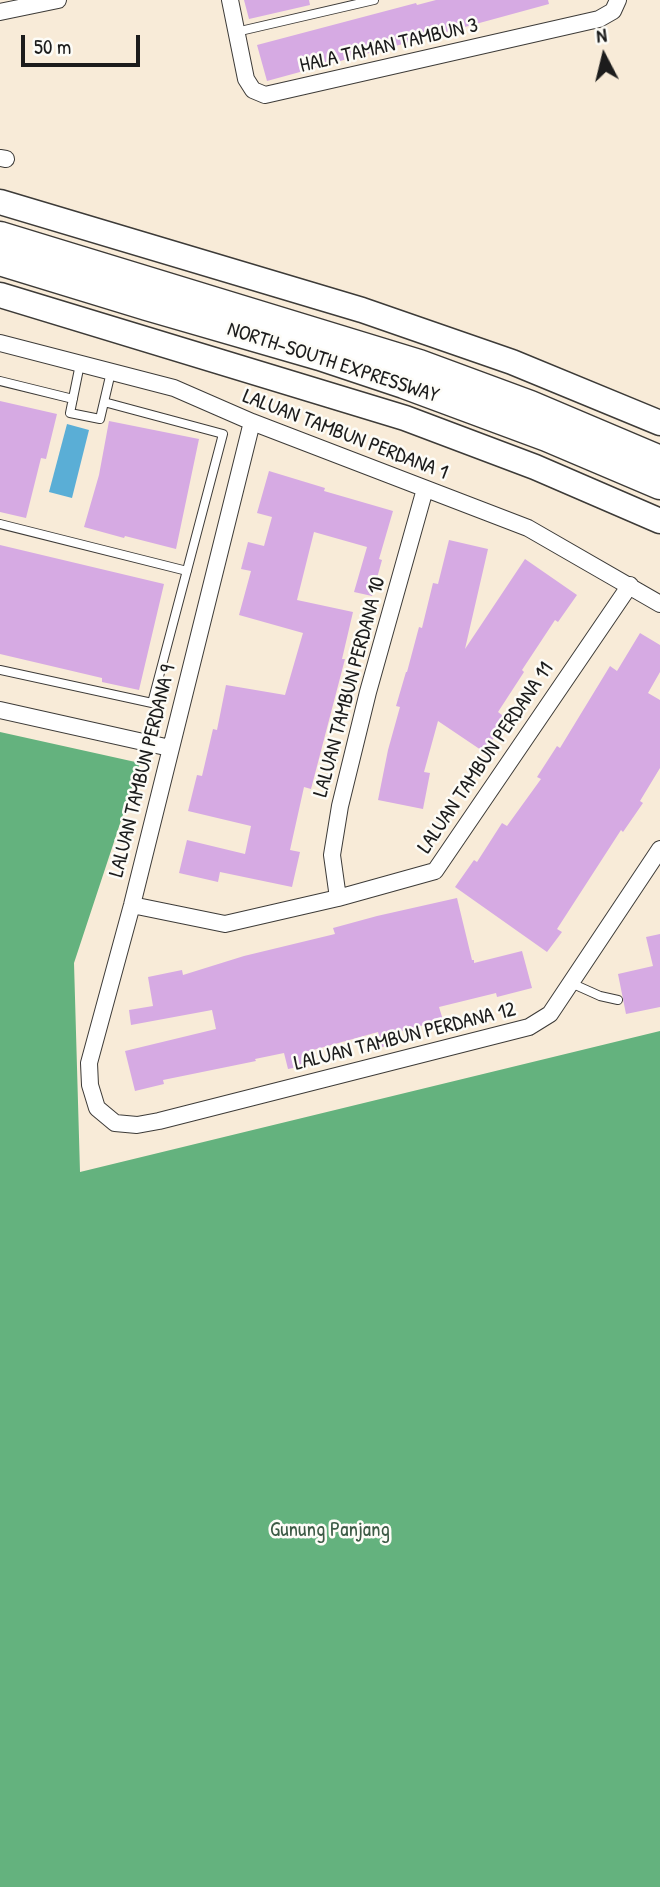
<!DOCTYPE html>
<meta charset="utf-8">
<style>
body{margin:0}
#map{position:relative;width:660px;height:1887px;overflow:hidden;background:#f8ebd8;font-family:"Patrick Hand",sans-serif}
canvas{display:block}
.north{position:absolute;left:569px;top:21px;width:70px;height:70px;-webkit-text-stroke:5px #fdfcf7;paint-order:stroke;rotate:353deg;font-size:19px;font-weight:700;line-height:28px;text-align:center;color:#1c1c1c}
.north::after{content:'';display:block;margin:auto;width:24px;height:32px;background:#1c1c1c;clip-path:polygon(50% 0,100% 100%,50% 72%,0 100%)}
.scale{position:absolute;left:21px;top:35px;width:119px;height:32px;box-sizing:border-box;border:4px solid #1c1c1c;border-top:0;padding-left:9px;font-size:21px;line-height:24px;white-space:nowrap;color:#1c1c1c;-webkit-text-stroke:5px #fdfcf7;paint-order:stroke}
</style>
<div id="map">
<canvas width="660" height="1887"></canvas>
<div class="north">N</div>
<div class="scale">50 m</div>
</div>
<script>
const context = document.querySelector('canvas').getContext('2d');
context.lineJoin = 'round';
function paint(path, color) {
  context.fillStyle = color;
  context.fill(path, 'evenodd');
}
function poly(rows) {
  const path = new Path2D();
  for (const r of rows) {
    path.moveTo(r[0], r[1]);
    for (let i = 2; i < r.length; i += 2) path.lineTo(r[i], r[i + 1]);
  }
  return path;
}
function trace(path, color, width, dash) {
  context.strokeStyle = color;
  context.lineWidth = width;
  context.lineCap = dash ? 'butt' : 'round';
  context.setLineDash(dash || []);
  context.stroke(path);
}
function label(font, color, halo, rows, align = 'center') {
  context.font = font + ' "Patrick Hand",sans-serif';
  context.lineWidth = 5;
  context.setLineDash([]);
  context.textBaseline = 'middle';
  context.strokeStyle = halo;
  context.fillStyle = color;
  for (const [text, x, y, turn = 0] of rows) {
    context.save();
    context.translate(x, y);
    context.rotate((+turn || 0) * Math.PI / 180);
    context.textAlign = isNaN(turn) ? turn : align;
    if (halo) context.strokeText(text, 0, 0);
    context.fillText(text, 0, 0);
    context.restore();
  }
}
const forest = poly([
 [0,732,140,763,74,963,80,1172,660,1031,660,1887,0,1887]
]);
const water = poly([
 [67,424,89,430,72,498,49,492]
]);
const building = poly([
 [244,0,309,0,310,5,249,19],
 [436,0,548,0,549,4,267,81,257,45,416,3,417,5],
 [0,401,57,414,46,459,41,458,26,518,0,512],
 [109,421,199,439,176,549,125,536,124,538,84,527,99,475],
 [269,471,325,488,324,491,393,511,379,559,382,560,372,596,354,592,367,547,314,532,297,600,353,612,342,659,345,659,311,789,304,787,290,850,300,852,292,887,220,872,218,882,179,873,187,840,245,854,251,826,188,811,197,775,202,776,213,729,217,730,226,685,285,695,303,633,239,615,251,571,241,569,248,542,264,546,272,517,257,513],
 [449,540,488,549,465,649,525,559,577,595,558,622,555,620,522,670,524,672,498,712,507,719,484,752,438,721,424,772,430,773,423,809,378,800,388,750,400,707,396,706,406,672,407,672,419,627,422,628,433,583,438,584],
 [0,545,164,584,139,690,102,682,102,678,0,654],
 [640,633,660,645,660,672,648,693,660,700,660,768,640,801,643,803,623,832,621,830,557,929,562,932,547,952,455,887,474,860,477,862,502,823,507,826,541,779,537,777,557,746,560,748,610,666,617,671],
 [457,898,472,960,474,960,474,963,522,951,532,988,497,997,496,993,439,1007,443,1020,398,1032,401,1042,382,1047,378,1032,306,1052,309,1065,288,1069,284,1053,255,1059,256,1061,163,1080,164,1084,135,1091,125,1051,216,1029,212,1010,131,1025,129,1010,153,1006,148,977,182,970,183,975,244,956,335,934,333,928,377,916],
 [660,934,660,1007,626,1014,618,974,653,966,646,937]
]);
const service = poly([
 [236,32,374,0],
 [80,364,70,413,100,419,111,372],
 [0,381,73,399],
 [0,524,187,571],
 [0,670,152,703,223,434,104,402],
 [571,983,600,996,618,1000]
]);
const minor = poly([
 [230,0,246,79,253,90,265,95,599,19,613,11,618,0],
 [0,12,58,0],
 [0,158,6,159],
 [0,343,174,388,252,422,528,528,660,604],
 [252,422,132,905,89,1063,90,1085,97,1108,115,1123,137,1125,159,1121,529,1027,550,1014,660,849],
 [0,710,170,748],
 [338,898,332,855,340,806,368,692,425,489],
 [132,905,225,924,338,898,435,871,630,585]
]);
const primary = poly([
 [0,202,362,310,512,362,660,423],
 [0,295,405,418,535,467,660,521]
]);
const motorway = poly([
 [0,236,419,364,530,405,660,460],
 [0,261,147,306,320,356,404,384,547,437,660,485]
]);
const streetNames = [
 ["HALA TAMAN TAMBUN 3",389,46,-13],
 ["NORTH–SOUTH EXPRESSWAY",333,363,18],
 ["LALUAN TAMBUN PERDANA 1",345,435,21],
 ["LALUAN TAMBUN PERDANA 10",350,687,-75],
 ["LALUAN TAMBUN PERDANA 11",486,758,-56],
 ["LALUAN TAMBUN PERDANA 9",143,771,-76],
 ["LALUAN TAMBUN PERDANA 12",405,1037,-14]
];
const parkNames = [
 ["Gunung Panjang",330,1530]
];
paint(forest, '#64b27e');
paint(water, '#5aaed6');
paint(building, '#d6aae3');
trace(service, '#3d3b38', 10);
trace(minor, '#3d3b38', 18);
trace(primary, '#3d3b38', 27);
trace(motorway, '#3d3b38', 31);
trace(service, '#fff', 8);
trace(minor, '#fff', 16);
trace(primary, '#fff', 24);
trace(motorway, '#fff', 28);
label('21px', '#1c1c1c', '#fdfcf7', streetNames);
label('21px', '#3d5b46', '#fdfcf7', parkNames);
</script>
